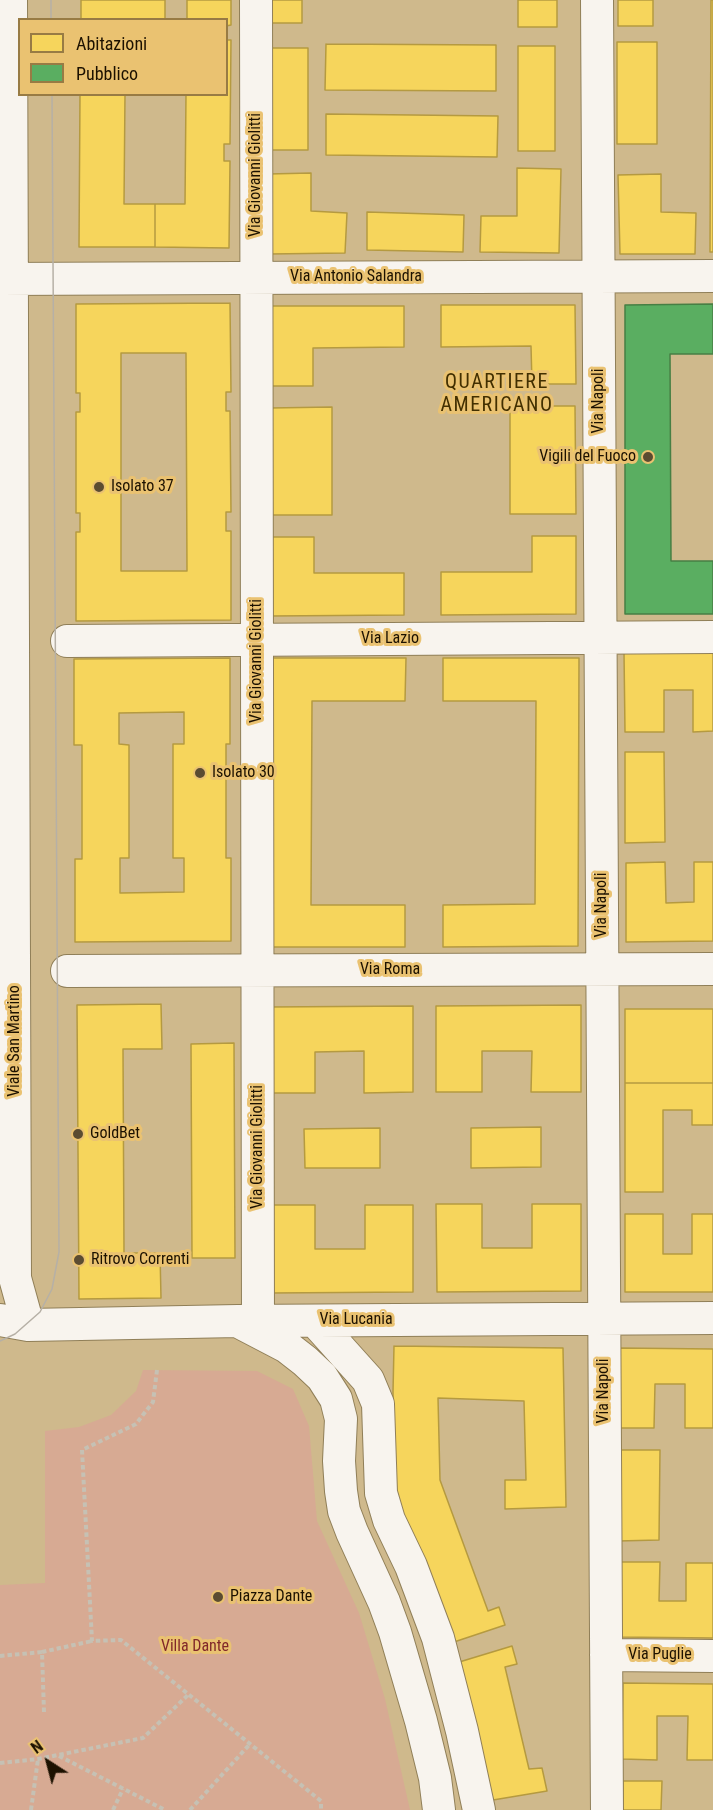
<!DOCTYPE html>
<style>
body{margin:0}
#map{position:relative;width:713px;height:1810px;overflow:hidden;background:#cfb98c;font-family:"Roboto Condensed",sans-serif}
canvas{display:block}
.legend{position:absolute;left:18px;top:18px;width:210px;height:78px;box-sizing:border-box;background:#eac271;border:2px solid #987b44;margin:0;padding:8px 10px;list-style:none;font-size:18px;color:#1c1100}
.legend li{display:flex;align-items:center;gap:12px;height:30px}
.legend b{width:30px;border:2px solid #987b44}
.north{position:absolute;left:18px;top:1732px;width:60px;height:60px;-webkit-text-stroke:4px #eac271;paint-order:stroke;rotate:324deg;font-size:16px;font-weight:700;line-height:24px;text-align:center;color:#1c1100}
.north::after{content:'';display:block;margin:auto;width:21px;height:27px;background:#1c1100;clip-path:polygon(50% 0,100% 100%,50% 72%,0 100%)}
</style>
<div id="map">
<canvas width="713" height="1810"></canvas>
<ul class="legend">
<li><b style="height:16px;background:#f6d55c"></b>Abitazioni</li>
<li><b style="height:16px;background:#5aae61"></b>Pubblico</li>
</ul>
<div class="north">N</div>
</div>
<script>
const context = document.querySelector('canvas').getContext('2d');
context.lineJoin = 'round';
function paint(path, color) {
  context.fillStyle = color;
  context.fill(path, 'evenodd');
}
function poly(rows) {
  const path = new Path2D();
  for (const r of rows) {
    path.moveTo(r[0], r[1]);
    for (let i = 2; i < r.length; i += 2) path.lineTo(r[i], r[i + 1]);
  }
  return path;
}
function trace(path, color, width, dash) {
  context.strokeStyle = color;
  context.lineWidth = width;
  context.lineCap = dash ? 'butt' : 'round';
  context.setLineDash(dash || []);
  context.stroke(path);
}
function label(font, color, halo, rows, align = 'center') {
  context.font = font + ' "Roboto Condensed",sans-serif';
  context.lineWidth = 6;
  context.setLineDash([]);
  context.textBaseline = 'middle';
  context.strokeStyle = halo;
  context.fillStyle = color;
  for (const [text, x, y, turn = 0] of rows) {
    context.save();
    context.translate(x, y);
    context.rotate((+turn || 0) * Math.PI / 180);
    context.textAlign = isNaN(turn) ? turn : align;
    if (halo) context.strokeText(text, 0, 0);
    context.fillText(text, 0, 0);
    context.restore();
  }
}
const green = poly([
 [143,1370,257,1371,293,1389,309,1426,317,1521,359,1613,385,1699,410,1810,0,1810,0,1585,45,1583,45,1431,79,1427,111,1415,136,1391]
]);
const homes = poly([
 [81,0,165,0,165,19,81,19,81,0],
 [187,0,231,0,231,25,226,26,226,20,187,20,187,0],
 [268,0,302,0,302,23,268,23,268,0],
 [518,0,557,0,557,27,518,27,518,0],
 [618,0,653,0,653,26,618,26,618,0],
 [711,0,713,0,713,252,710,252,711,0],
 [226,40,231,40,230,144,224,144,224,161,230,161,229,248,155,247,155,204,185,204,186,94,226,94,226,40],
 [617,42,657,42,657,144,617,144,617,42],
 [326,44,496,45,496,91,325,90,326,44],
 [518,46,555,46,555,151,518,151,518,46],
 [268,48,308,48,308,150,268,150,268,48],
 [80,94,125,94,124,204,155,204,155,247,79,247,80,94],
 [326,114,498,116,497,157,326,155,326,114],
 [517,168,561,169,559,253,480,252,481,216,517,216,517,168],
 [311,173,311,211,347,213,345,253,269,254,268,174,311,173],
 [661,174,661,212,696,213,695,254,620,254,618,175,661,174],
 [367,212,464,215,463,252,367,250,367,212],
 [230,303,231,392,226,392,226,411,230,411,231,512,226,512,226,531,231,531,231,620,76,621,76,532,80,532,80,513,76,513,76,412,80,412,80,393,76,393,76,304,230,303],
 [121,353,186,353,187,571,121,571,121,353],
 [441,305,575,305,576,384,532,384,531,346,441,347,441,305],
 [270,306,404,306,404,347,313,348,313,386,270,386,270,306],
 [510,406,575,406,576,514,510,514,510,406],
 [332,407,332,515,270,515,270,408,332,407],
 [532,536,576,536,576,614,441,615,441,572,532,572,532,536],
 [270,537,314,537,314,573,404,573,404,615,270,616,270,537],
 [624,652,713,652,713,731,693,732,693,690,664,690,664,732,625,732,624,652],
 [230,658,230,744,226,744,226,858,231,858,231,941,75,942,75,859,82,859,82,745,74,745,74,659,230,658],
 [184,712,184,744,173,744,173,858,184,858,184,892,120,893,120,858,129,858,129,745,119,744,119,713,184,712],
 [269,658,406,658,405,701,312,701,311,905,405,905,405,947,269,947,269,658],
 [443,658,579,658,578,946,443,947,443,905,535,904,536,701,443,701,443,658],
 [625,752,664,752,665,842,625,843,625,752],
 [665,862,666,903,694,902,694,862,713,862,713,941,626,942,626,863,665,862],
 [161,1004,162,1049,123,1049,124,1253,160,1253,161,1298,79,1299,77,1005,161,1004],
 [581,1005,581,1092,531,1092,532,1051,482,1051,482,1092,436,1092,436,1006,581,1005],
 [413,1006,413,1092,364,1093,364,1051,315,1052,315,1093,269,1093,269,1007,413,1006],
 [625,1009,713,1009,713,1083,625,1083,625,1009],
 [234,1043,235,1258,192,1258,191,1044,234,1043],
 [625,1083,713,1083,713,1125,692,1125,692,1110,663,1110,663,1192,625,1192,625,1083],
 [541,1127,541,1167,471,1168,471,1128,541,1127],
 [380,1128,380,1168,305,1168,304,1129,380,1128],
 [436,1204,482,1204,482,1248,532,1248,532,1204,581,1204,581,1291,437,1292,436,1204],
 [269,1205,315,1205,315,1249,365,1249,365,1205,413,1205,413,1292,270,1293,269,1205],
 [625,1214,663,1214,663,1254,692,1254,692,1214,713,1214,713,1292,625,1292,625,1214],
 [394,1346,563,1348,566,1507,505,1509,505,1480,526,1480,524,1401,438,1398,440,1480,488,1611,499,1607,505,1625,451,1643,395,1499,393,1392,394,1346],
 [619,1348,713,1349,713,1428,685,1428,685,1384,655,1384,654,1428,618,1428,619,1348],
 [618,1450,660,1450,659,1540,618,1541,618,1450],
 [617,1562,660,1562,659,1601,686,1601,686,1563,713,1563,713,1638,616,1637,617,1562],
 [512,1646,517,1664,505,1667,529,1769,542,1768,547,1791,493,1800,456,1663,512,1646],
 [623,1683,713,1684,713,1760,687,1760,688,1716,657,1716,657,1760,622,1759,623,1683],
 [623,1781,662,1781,661,1810,623,1810,623,1781]
]);
const public = poly([
 [713,304,713,354,670,354,671,561,713,561,713,614,625,614,625,305,713,304]
]);
const path = poly([
 [157,1370,153,1402,136,1424,82,1450,92,1641,121,1640,321,1801,321,1810],
 [0,1656,42,1652],
 [44,1712,42,1652,92,1641],
 [59,1756,165,1810],
 [0,1763,38,1759,143,1738,188,1695],
 [31,1810,38,1759],
 [113,1810,123,1789],
 [190,1810,250,1744]
]);
const minor = poly([
 [11,0,15,1278,28,1325],
 [256,0,258,1321],
 [597,0,607,1810],
 [0,279,713,276],
 [67,641,713,637],
 [67,971,713,969],
 [0,1320,28,1325,238,1321,713,1318],
 [315,1321,368,1380,378,1404,381,1493,389,1520,411,1566,438,1638,462,1731,479,1810],
 [241,1323,287,1347,305,1361,322,1377,336,1399,341,1419,339,1461,341,1491,344,1511,352,1532,384,1602,395,1632,421,1721,435,1778,439,1810],
 [606,1655,713,1656]
]);
const tram = poly([
 [51,0,51,20],
 [0,1341,15,1334,40,1312,52,1289,59,1252,52,94]
]);
const markers = [
 [648,457,6,"#5b4c31"],
 [99,487,6,"#5b4c31"],
 [200,773,6,"#5b4c31"],
 [78,1134,6,"#5b4c31"],
 [79,1260,6,"#5b4c31"],
 [218,1597,6,"#5b4c31"]
];
const streetNames = [
 ["Via Giovanni Giolitti",256,175,-90],
 ["Via Antonio Salandra",356,277],
 ["Via Napoli",599,401,-90],
 ["Via Lazio",390,639],
 ["Via Giovanni Giolitti",257,661,-90],
 ["Via Napoli",602,905,-90],
 ["Via Roma",390,970],
 ["Viale San Martino",15,1041,-90],
 ["Via Giovanni Giolitti",258,1147,-90],
 ["Via Lucania",356,1320],
 ["Via Napoli",604,1391,-90],
 ["Via Puglie",660,1655]
];
const poiNames = [
 ["Vigili del Fuoco",636,457,"right"],
 ["Isolato 37",111,487],
 ["Isolato 30",212,773],
 ["GoldBet",90,1134],
 ["Ritrovo Correnti",91,1260],
 ["Piazza Dante",230,1597]
];
const parkNames = [
 ["Villa Dante",195,1647]
];
const quarterNames = [
 ["QUARTIERE",497,383],
 ["AMERICANO",497,406]
];
paint(green, '#d7aa93');
paint(homes, '#f6d55c');
trace(homes, '#b59a40', 1.5);
paint(public, '#5aae61');
trace(public, '#477f44', 1.5);
trace(minor, '#907f58', 34);
trace(path, '#c6c1b4', 4, [4.5, 3]);
trace(minor, '#f8f4ee', 32);
trace(tram, '#b6b0a6', 1.5);
for (const [x, y, r, color] of markers) {
  const dot = new Path2D();
  dot.arc(x, y, r, 0, 2 * Math.PI);
  context.fillStyle = color;
  context.fill(dot);
  trace(dot, '#eac271', 2);
}
label('16px', '#1c1100', '#eac271', streetNames);
label('16px', '#1c1100', '#eac271', poiNames, 'left');
label('16px', '#81282a', '#eac271', parkNames);
context.letterSpacing = '1.5px';
label('20px', '#422f00', '#eac271', quarterNames);
context.letterSpacing = '0px';
</script>
